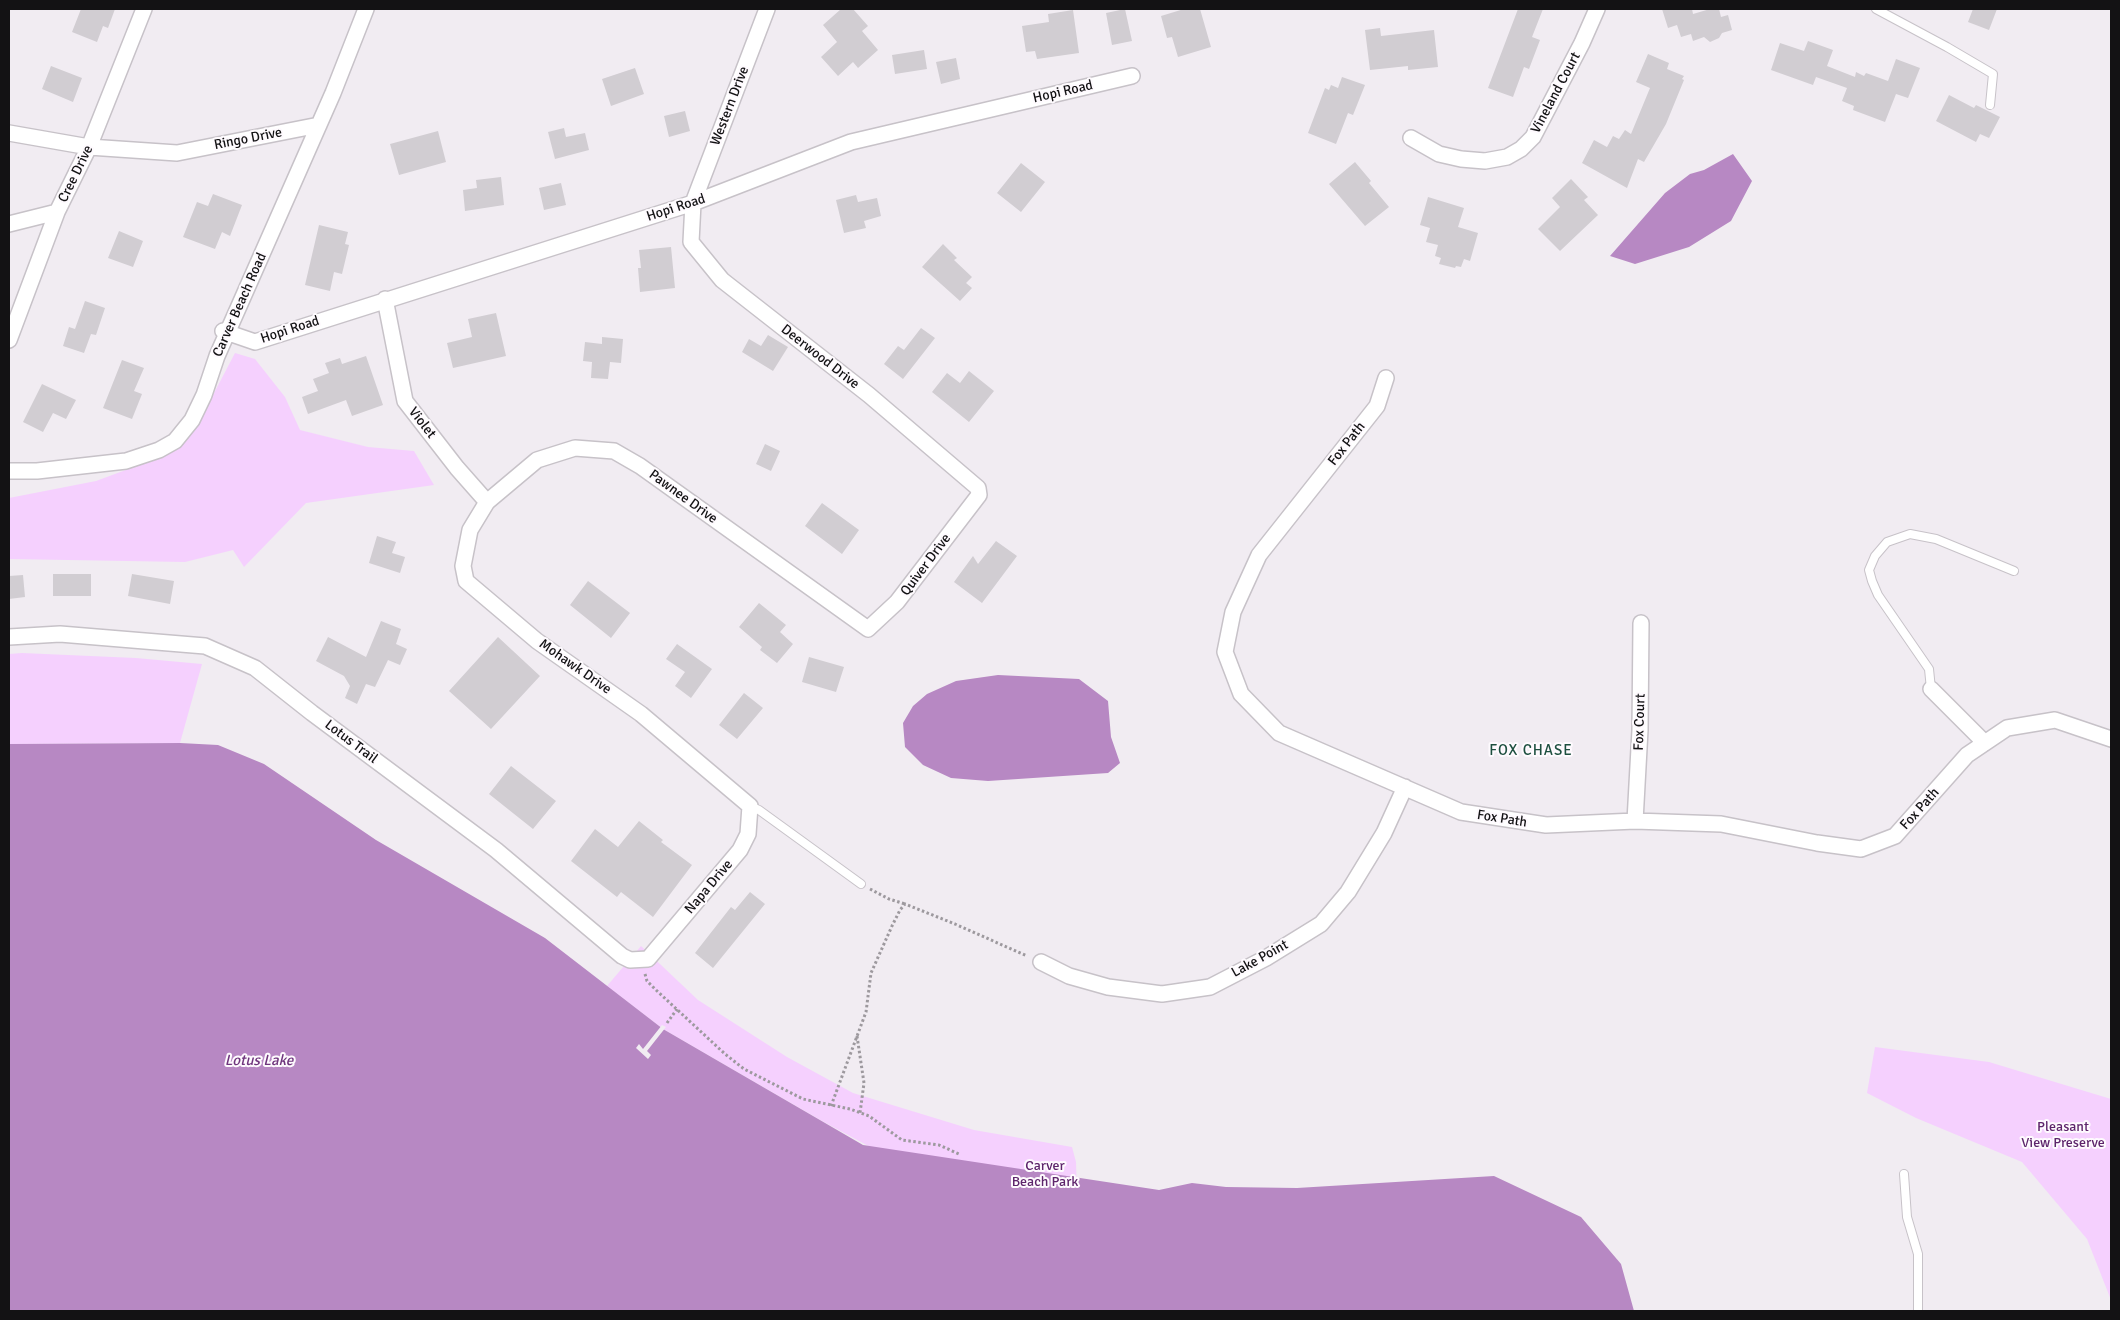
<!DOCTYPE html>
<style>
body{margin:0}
#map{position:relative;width:2120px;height:1320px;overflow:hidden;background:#f1ecf2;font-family:Signika,sans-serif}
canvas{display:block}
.frame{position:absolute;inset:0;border:10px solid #131214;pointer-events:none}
</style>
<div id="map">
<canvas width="2120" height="1320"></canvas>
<div class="frame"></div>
</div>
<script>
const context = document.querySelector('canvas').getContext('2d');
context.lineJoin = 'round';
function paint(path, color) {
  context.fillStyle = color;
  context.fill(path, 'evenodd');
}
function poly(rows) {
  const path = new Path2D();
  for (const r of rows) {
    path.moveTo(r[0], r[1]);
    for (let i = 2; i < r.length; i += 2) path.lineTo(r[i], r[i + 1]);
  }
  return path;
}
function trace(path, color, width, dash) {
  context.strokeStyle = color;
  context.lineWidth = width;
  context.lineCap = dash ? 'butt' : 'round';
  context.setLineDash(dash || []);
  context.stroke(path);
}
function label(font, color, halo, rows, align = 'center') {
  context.font = font + ' Signika,sans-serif';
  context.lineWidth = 4;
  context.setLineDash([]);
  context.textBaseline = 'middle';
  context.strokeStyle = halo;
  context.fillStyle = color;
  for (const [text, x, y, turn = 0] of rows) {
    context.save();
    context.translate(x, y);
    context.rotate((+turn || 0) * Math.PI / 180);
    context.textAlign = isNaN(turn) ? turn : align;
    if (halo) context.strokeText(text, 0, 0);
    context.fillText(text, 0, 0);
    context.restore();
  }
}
const green = poly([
 [235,353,255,359,285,397,300,430,368,447,414,451,434,485,306,503,244,567,233,550,185,562,9,559,9,498,96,481,169,454,202,416],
 [22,653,136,658,202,664,180,743,9,744,9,654],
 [641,946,698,1000,787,1057,853,1093,974,1130,1072,1147,1076,1162,1077,1194,885,1155,822,1121,663,1029,607,986],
 [1875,1047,1989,1062,2111,1099,2111,1300,2087,1239,2022,1162,1916,1118,1867,1093]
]);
const water = poly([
 [1733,154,1752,181,1731,221,1689,247,1635,264,1610,256,1665,193,1690,174,1704,170],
 [998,675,1079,679,1108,701,1111,737,1120,763,1108,773,988,781,951,778,923,765,905,747,903,723,913,706,927,694,956,681],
 [180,743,218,745,264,764,376,840,545,938,663,1029,863,1145,1159,1190,1192,1183,1226,1187,1297,1188,1494,1176,1581,1217,1621,1264,1634,1311,9,1311,9,744]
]);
const pier = poly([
 [662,1025,666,1027,647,1051,651,1055,648,1059,636,1048,639,1044,643,1049]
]);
const building = poly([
 [81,9,115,9,108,28,103,26,97,42,72,32],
 [841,9,853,9,868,26,862,31,878,50,858,68,853,62,838,76,821,57,837,42,823,25],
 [1125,9,1132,41,1112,45,1106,13],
 [1184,9,1200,9,1211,47,1178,57,1172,37,1167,38,1161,16],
 [1518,9,1543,9,1532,37,1540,40,1529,69,1524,67,1513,97,1488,88],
 [1662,9,1692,9,1693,14,1710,9,1719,9,1721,17,1728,15,1732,30,1722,33,1719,38,1710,42,1704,37,1693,41,1691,34,1681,37,1677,25,1668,28],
 [1973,9,1997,9,1989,30,1968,22],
 [1073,10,1079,53,1037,59,1035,51,1026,52,1022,26,1049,22,1048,14],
 [1380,28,1381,36,1434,30,1438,67,1408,70,1408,66,1370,70,1365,30],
 [1808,41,1833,50,1827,66,1855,77,1856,72,1864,76,1866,73,1888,81,1896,59,1920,68,1908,98,1896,94,1885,122,1853,110,1854,106,1842,101,1847,88,1816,77,1813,85,1771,70,1780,43,1804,51],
 [924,50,927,69,895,74,892,55],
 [1648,54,1669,63,1667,69,1684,76,1682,79,1684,80,1666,124,1644,162,1638,159,1627,188,1582,163,1594,140,1607,147,1613,136,1619,139,1625,130,1631,134,1650,88,1636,82],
 [956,58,960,79,941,84,936,62],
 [51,66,82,78,73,102,42,89],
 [635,68,644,94,611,106,602,79],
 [1342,77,1365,85,1353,115,1348,113,1336,144,1308,133,1325,88,1329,90,1331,85,1338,88],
 [1949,95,1974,108,1976,105,2000,117,1989,138,1980,134,1976,142,1936,121],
 [685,111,690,131,669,137,664,116],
 [564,128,566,137,585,133,589,150,555,159,548,132],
 [438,131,446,162,399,175,390,144],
 [1355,162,1371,181,1369,183,1389,207,1365,226,1329,184],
 [1021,163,1045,182,1021,212,997,193],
 [501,177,504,205,465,211,463,190,477,188,476,180],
 [1571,179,1588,197,1584,200,1598,215,1560,251,1538,229,1560,207,1552,198],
 [561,183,566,205,544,210,539,188],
 [213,194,242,205,230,236,222,232,215,249,183,237,197,202,208,206],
 [856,195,858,202,877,198,881,216,864,221,866,228,844,233,836,200],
 [1428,197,1464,208,1458,227,1478,233,1470,261,1464,259,1461,267,1456,266,1455,268,1439,264,1441,258,1435,256,1438,245,1426,242,1430,228,1420,225],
 [319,225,348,232,345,244,349,245,342,274,334,272,330,291,305,285],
 [119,231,143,241,133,267,108,258],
 [943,244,957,258,954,260,972,277,966,283,972,288,960,301,922,267],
 [671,247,675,288,640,292,638,268,641,268,639,250],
 [85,301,105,308,96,335,91,334,84,353,63,346,69,327,75,329],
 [496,313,506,356,453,368,447,343,472,337,468,319],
 [921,328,935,338,903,379,884,364,898,346,904,350],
 [768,335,788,347,773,371,742,352,749,339,761,346],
 [602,337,623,339,621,363,610,362,608,379,591,378,592,362,583,361,585,342,602,344],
 [366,356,383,405,352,416,346,400,308,414,302,397,318,391,313,379,329,373,325,363,340,358,342,364],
 [122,360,144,368,134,391,142,394,132,419,103,408],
 [969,371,994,391,969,422,932,392,947,373,960,383],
 [42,384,76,400,66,419,53,413,43,432,23,422],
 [765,444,780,451,771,471,756,464],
 [822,503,859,530,842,554,805,526],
 [377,536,396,542,392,553,405,557,400,573,369,563],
 [996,541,1017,556,982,603,954,582,973,556,978,564],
 [53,574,91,574,91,596,53,596],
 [132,574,174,581,170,604,128,596],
 [23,575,25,597,9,599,9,576],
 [588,581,630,613,611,638,570,605],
 [759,603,786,625,780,632,793,644,777,663,760,650,762,647,739,627],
 [381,621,401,629,396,644,407,649,400,665,388,660,375,687,366,684,357,704,345,698,350,686,344,676,316,661,328,637,366,657],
 [498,637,540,676,491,729,449,691],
 [677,644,712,669,691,698,675,686,685,672,666,659],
 [809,657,844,667,836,692,802,682],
 [744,693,763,708,737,739,719,725],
 [511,766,556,801,533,829,489,794],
 [639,821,663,840,661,842,692,865,653,917,621,892,617,897,571,861,595,829,618,847],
 [750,892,765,904,713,968,695,953,731,907,735,910]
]);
const path = poly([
 [870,889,889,899,905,904],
 [645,974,647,981,656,990,725,1054,744,1069,803,1099,850,1109,869,1116,902,1140,939,1145,959,1154],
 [667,1023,677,1009],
 [857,1036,864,1083,860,1113],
 [831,1106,866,1012,871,973,892,926,900,910,905,904,955,924,1027,956]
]);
const service = poly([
 [1876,9,1947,47,1993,74,1990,105],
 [1931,689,1929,669,1878,595,1872,581,1869,570,1875,556,1887,542,1910,534,1936,539,2014,571],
 [750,806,759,810,861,884],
 [1904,1174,1907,1217,1918,1254,1918,1311]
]);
const minor = poly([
 [9,133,89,147,177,153,319,125],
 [1411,138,1439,154,1461,159,1485,161,1507,157,1521,149,1533,137,1582,43,1597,9],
 [9,224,57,212],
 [385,299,405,401,457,468,487,502],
 [223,331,255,342,693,203,851,142,1132,76],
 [9,340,57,212,89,147,144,9],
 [1386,378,1377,406,1259,555,1233,612,1225,652,1241,694,1279,733,1461,812,1546,825,1635,821,1721,824,1817,843,1861,849,1895,836,1967,755,2007,728,2055,720,2111,739],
 [9,471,37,471,126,461,159,450,175,441,192,420,204,395,217,356,333,93,366,9],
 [9,637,60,634,205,646,255,668,312,713,496,850,622,956,630,960,648,959,740,850,748,834,750,806,641,714,537,641,466,581,463,566,470,530,487,502,537,460,575,448,614,451,640,466,868,629,897,602,979,495,978,488,869,395,722,280,691,242,693,203,767,9],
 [1931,689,1985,743],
 [1635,821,1640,730,1641,623],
 [1041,962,1069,976,1108,987,1162,994,1210,987,1266,958,1321,924,1348,892,1384,833,1405,787]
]);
const streetNames = [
 ["Hopi Road",1063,92,-13],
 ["Vineland Court",1556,93,-62],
 ["Western Drive",730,106,-69],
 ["Ringo Drive",248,139,-11],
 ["Cree Drive",76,174,-64],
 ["Hopi Road",676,208,-18],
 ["Carver Beach Road",240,305,-66],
 ["Hopi Road",290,330,-18],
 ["Deerwood Drive",820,357,38],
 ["Violet",422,423,52],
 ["Fox Path",1347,444,-52],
 ["Pawnee Drive",683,497,36],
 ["Quiver Drive",926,565,-53],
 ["Mohawk Drive",575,667,35],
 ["Fox Court",1640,722,-88],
 ["Lotus Trail",351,742,37],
 ["Fox Path",1920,809,-48],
 ["Fox Path",1502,819,9],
 ["Napa Drive",709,887,-50],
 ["Lake Point",1260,959,-29]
];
const parkNames = [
 ["Pleasant",2063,1127],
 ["View Preserve",2063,1143],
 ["Carver",1045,1166],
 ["Beach Park",1045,1182]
];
const neighbourhoodNames = [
 ["FOX CHASE",1531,751]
];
const waterNames = [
 ["Lotus Lake",259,1061]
];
paint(green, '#f5d0fe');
paint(water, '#b788c3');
paint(pier, '#f1ecf2');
paint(building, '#d1cdd2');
trace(service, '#c7c2c8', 10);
trace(minor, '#c7c2c8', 18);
trace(path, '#9d999e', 3, [2.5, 2.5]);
trace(service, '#fff', 8);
trace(minor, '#fff', 15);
label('14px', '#131214', '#fefafe', streetNames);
label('14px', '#5d246b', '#fefafe', parkNames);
context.letterSpacing = '1px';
label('15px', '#1d4f3f', '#fefafe', neighbourhoodNames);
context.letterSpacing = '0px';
label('italic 15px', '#6f357d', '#fefafe', waterNames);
</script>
